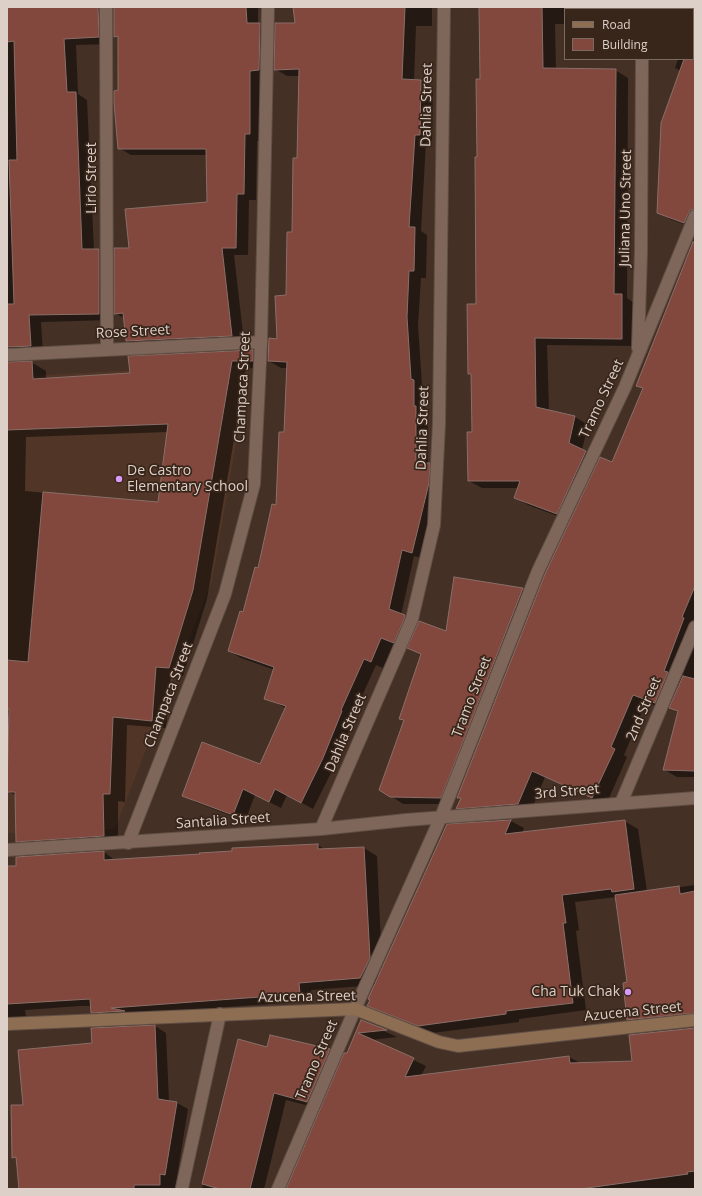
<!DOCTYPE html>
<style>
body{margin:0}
#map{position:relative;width:702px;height:1196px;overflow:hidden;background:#443024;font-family:"Open Sans",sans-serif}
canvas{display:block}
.frame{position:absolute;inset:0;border:8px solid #ddd0c9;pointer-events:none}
.legend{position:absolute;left:564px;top:8px;width:130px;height:52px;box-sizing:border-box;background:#39261a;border:1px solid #7b6a60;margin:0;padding:5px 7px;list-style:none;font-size:12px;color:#ddd0c9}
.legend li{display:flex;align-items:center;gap:8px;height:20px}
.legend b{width:20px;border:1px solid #7b6a60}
</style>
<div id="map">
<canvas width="702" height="1196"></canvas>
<div class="frame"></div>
<ul class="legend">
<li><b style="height:5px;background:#8d6e53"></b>Road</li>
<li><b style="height:11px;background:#82473d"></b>Building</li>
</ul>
</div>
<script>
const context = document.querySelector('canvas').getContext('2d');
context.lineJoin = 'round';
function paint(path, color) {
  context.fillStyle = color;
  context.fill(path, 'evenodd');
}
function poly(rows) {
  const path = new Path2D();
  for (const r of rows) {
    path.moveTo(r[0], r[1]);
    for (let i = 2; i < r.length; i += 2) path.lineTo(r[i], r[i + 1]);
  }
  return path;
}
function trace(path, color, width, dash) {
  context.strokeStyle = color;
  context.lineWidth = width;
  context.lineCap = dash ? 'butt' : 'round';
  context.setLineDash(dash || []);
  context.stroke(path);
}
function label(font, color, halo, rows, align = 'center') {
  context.font = font + ' "Open Sans",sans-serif';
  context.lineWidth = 3.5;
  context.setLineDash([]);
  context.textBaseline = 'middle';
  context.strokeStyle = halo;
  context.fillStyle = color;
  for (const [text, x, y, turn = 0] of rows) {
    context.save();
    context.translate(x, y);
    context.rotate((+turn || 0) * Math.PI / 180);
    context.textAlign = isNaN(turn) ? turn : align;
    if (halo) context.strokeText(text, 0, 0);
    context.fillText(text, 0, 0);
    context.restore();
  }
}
const built = poly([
 [250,364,212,581,115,829,7,833,7,377]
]);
const shadow = poly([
 [7,7,101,7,110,44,76,45,78,94,87,100,94,250,99,250,111,257,111,320,41,322,43,353,7,350],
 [114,7,258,7,258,24,272,31,262,141,257,141,256,200,249,200,248,255,234,255,244,342,139,348,127,341,124,318,115,313,130,249,208,202,208,155,131,155,119,148,119,38,115,36],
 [294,7,432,7,432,26,416,26,414,81,421,81,433,88,432,142,426,142,421,231,427,235,426,278,421,278,418,325,422,385,426,387,425,412,428,414,428,464,441,471,424,559,414,556,401,615,417,623,406,649,393,644,383,668,376,665,352,718,354,719,335,765,313,809,287,795,281,808,255,795,245,821,195,802,183,795,261,766,286,708,266,698,275,670,241,658,229,651,258,569,277,506,284,433,288,368,281,368,267,360,267,369,246,368,207,599,183,676,171,674,166,728,127,725,125,802,118,801,118,844,31,850,17,841,17,796,7,791,10,716,7,716,7,362,31,362,46,371,46,380,131,374,253,351,269,360,278,340,287,296,298,159,300,76,287,76,275,69,296,24],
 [168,432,159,503,25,491,26,437],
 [480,7,631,7,631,9,565,9,565,24,555,24,556,70,615,70,628,78,627,298,634,303,634,346,547,345,549,411,575,417,588,425,582,450,600,460,612,463,644,389,637,385,695,239,695,777,677,777,665,770,679,713,669,707,668,710,646,702,624,755,627,757,606,805,545,777,531,811,470,816,457,808,462,800,458,798,571,521,528,505,515,497,518,488,482,488,469,481,473,433,472,376,469,374,477,305,481,80],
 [695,14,695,228,672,220,658,212,681,71,675,68,678,59,693,59,693,20],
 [455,578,523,589,535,596,452,804,403,804,391,796,405,721,401,718,422,655,409,648,446,633],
 [511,821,524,828,522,833,624,821,638,829,647,892,695,885,695,1008,689,1009,691,1021,641,1027,628,1019,628,983,616,897,575,902,579,930,576,931,586,1010,519,1019,519,1022,432,1033,382,1013,369,1005,375,985,311,990,312,1001,128,1014,104,1020,92,1012,92,1006,80,1006,25,1010,26,1017,7,1019,7,867,104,852,116,861,318,845,326,850,364,848,377,856,382,965,377,976,379,977],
 [362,1021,397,1037,371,1040,426,1066,421,1076,569,1057,582,1064,695,1056,695,1189,287,1189,322,1109,286,1100,264,1189,202,1189,239,1041,267,1048,329,1050,343,1058,348,1055],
 [155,1026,166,1033,169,1101,177,1103,188,1109,175,1189,20,1189,17,1159,13,1157,24,1106,93,1044]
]);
const building = poly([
 [7,7,98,7,99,37,64,39,67,92,76,92,82,249,99,249,99,314,29,315,31,346,7,347,7,304,14,304,9,160,17,160,14,41,7,42,7,7],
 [114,7,246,7,247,23,260,23,259,70,250,71,250,134,245,134,244,194,237,194,236,248,222,248,232,336,126,341,123,313,114,314,114,248,129,248,125,209,207,202,206,149,118,149,114,103,114,91,118,90,118,36,114,37,114,7],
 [293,7,405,7,402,79,421,80,420,135,415,135,409,227,415,227,414,271,409,271,407,317,411,379,414,380,414,406,416,406,416,463,430,463,429,483,412,553,402,550,389,609,405,615,405,617,394,643,381,638,371,662,364,659,341,710,342,711,323,758,301,803,275,789,269,802,243,789,233,815,182,796,202,742,260,764,286,706,264,699,274,667,228,651,240,611,243,612,255,567,258,568,272,504,276,505,279,432,284,432,287,362,268,361,269,338,277,339,275,296,286,295,287,232,292,232,293,158,297,158,299,69,274,70,275,23,295,23,293,7],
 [479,7,542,7,543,68,616,69,614,294,622,294,622,339,535,338,536,407,575,416,569,443,586,451,557,514,514,498,520,481,468,481,467,432,472,432,471,374,468,374,467,304,476,304,475,157,477,157,476,79,480,79,479,7],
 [693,37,695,37,695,209,690,210,684,223,657,213,661,123,684,59,693,59,693,37],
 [693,242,695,243,695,586,682,617,684,618,664,671,668,672,655,703,633,695,611,747,615,749,592,798,532,771,518,804,456,809,461,798,457,798,545,574,600,457,612,462,643,388,636,386,693,242],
 [253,350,253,361,232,361,193,590,169,668,156,667,152,721,113,717,110,794,103,794,104,836,16,842,15,792,7,792,9,709,7,709,7,660,28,662,43,492,158,502,168,424,7,430,7,362,32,361,33,379,130,373,128,356,253,350],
 [454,577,523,588,441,798,390,797,379,790,404,720,399,719,421,654,407,648,419,621,446,631,454,577],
 [683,676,695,679,695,771,663,770,678,711,669,708,683,676],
 [511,820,505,834,625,820,634,889,612,892,611,889,562,895,566,923,563,923,573,1003,506,1011,506,1014,418,1026,367,1006,370,1000,368,999,447,824,511,820],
 [318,844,318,849,364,847,370,958,360,978,299,983,300,994,111,1008,125,1011,91,1013,90,999,7,1004,7,866,16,866,16,857,104,851,104,860,200,854,199,853,232,851,232,848,318,844],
 [679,886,680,894,695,891,695,1013,627,1020,623,983,627,982,615,895,679,886],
 [361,1020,387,1030,358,1033,414,1058,405,1077,569,1056,570,1063,632,1061,629,1035,695,1028,695,1171,687,1172,688,1174,580,1189,286,1189,344,1053,347,1053,361,1020],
 [155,1025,158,1099,177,1102,165,1175,160,1174,160,1185,134,1185,134,1189,19,1189,16,1157,12,1158,11,1105,23,1105,18,1050,92,1043,91,1028,155,1025],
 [270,1035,330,1049,307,1102,274,1093,250,1189,220,1189,202,1184,238,1039,267,1047,270,1035]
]);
const street = poly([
 [106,7,107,348],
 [642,9,642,7],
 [663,9,664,7],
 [638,348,641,252,642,59],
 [7,355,261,342],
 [621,803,695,627],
 [321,829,412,619,434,525,439,424,444,7],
 [128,843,225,594,254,484,261,342,268,7],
 [7,850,321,829,406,820,695,798],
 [182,1188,220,1014],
 [278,1189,355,1009,441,817,538,571,625,387,695,216]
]);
const secondary = poly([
 [7,1024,355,1009,439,1042,458,1046,695,1020]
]);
const markers = [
 [119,479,4,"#d89bf8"],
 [628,992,4,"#d89bf8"]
];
const streetNames = [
 ["Dahlia Street",427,105,-89],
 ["Lirio Street",92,178,-90],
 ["Juliana Uno Street",626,208,-89],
 ["Rose Street",133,332,-3],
 ["Champaca Street",243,387,-87],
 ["Tramo Street",602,399,-65],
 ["Dahlia Street",423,428,-88],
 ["Champaca Street",169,695,-69],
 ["Tramo Street",472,697,-69],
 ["2nd Street",644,709,-67],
 ["Dahlia Street",346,733,-67],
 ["3rd Street",567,792,-5],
 ["Santalia Street",223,821,-4],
 ["Azucena Street",307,997,-1],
 ["Azucena Street",633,1012,-6],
 ["Tramo Street",317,1060,-67]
];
const poiNames = [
 ["De Castro",127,471],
 ["Elementary School",127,487],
 ["Cha Tuk Chak",620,992,"right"]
];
paint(built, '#513627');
paint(shadow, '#0007');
paint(building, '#82473d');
trace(building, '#8a6f69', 1);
trace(street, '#604e45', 14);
trace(secondary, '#604e45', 14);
trace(street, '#7e675a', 12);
trace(secondary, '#8d6e53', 12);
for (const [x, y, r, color] of markers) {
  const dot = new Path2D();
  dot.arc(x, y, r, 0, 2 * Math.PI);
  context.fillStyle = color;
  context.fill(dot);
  trace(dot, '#39261a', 1.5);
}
label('14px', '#ddd0c9', '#39261a', streetNames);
label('14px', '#ddd0c9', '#39261a', poiNames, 'left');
</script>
